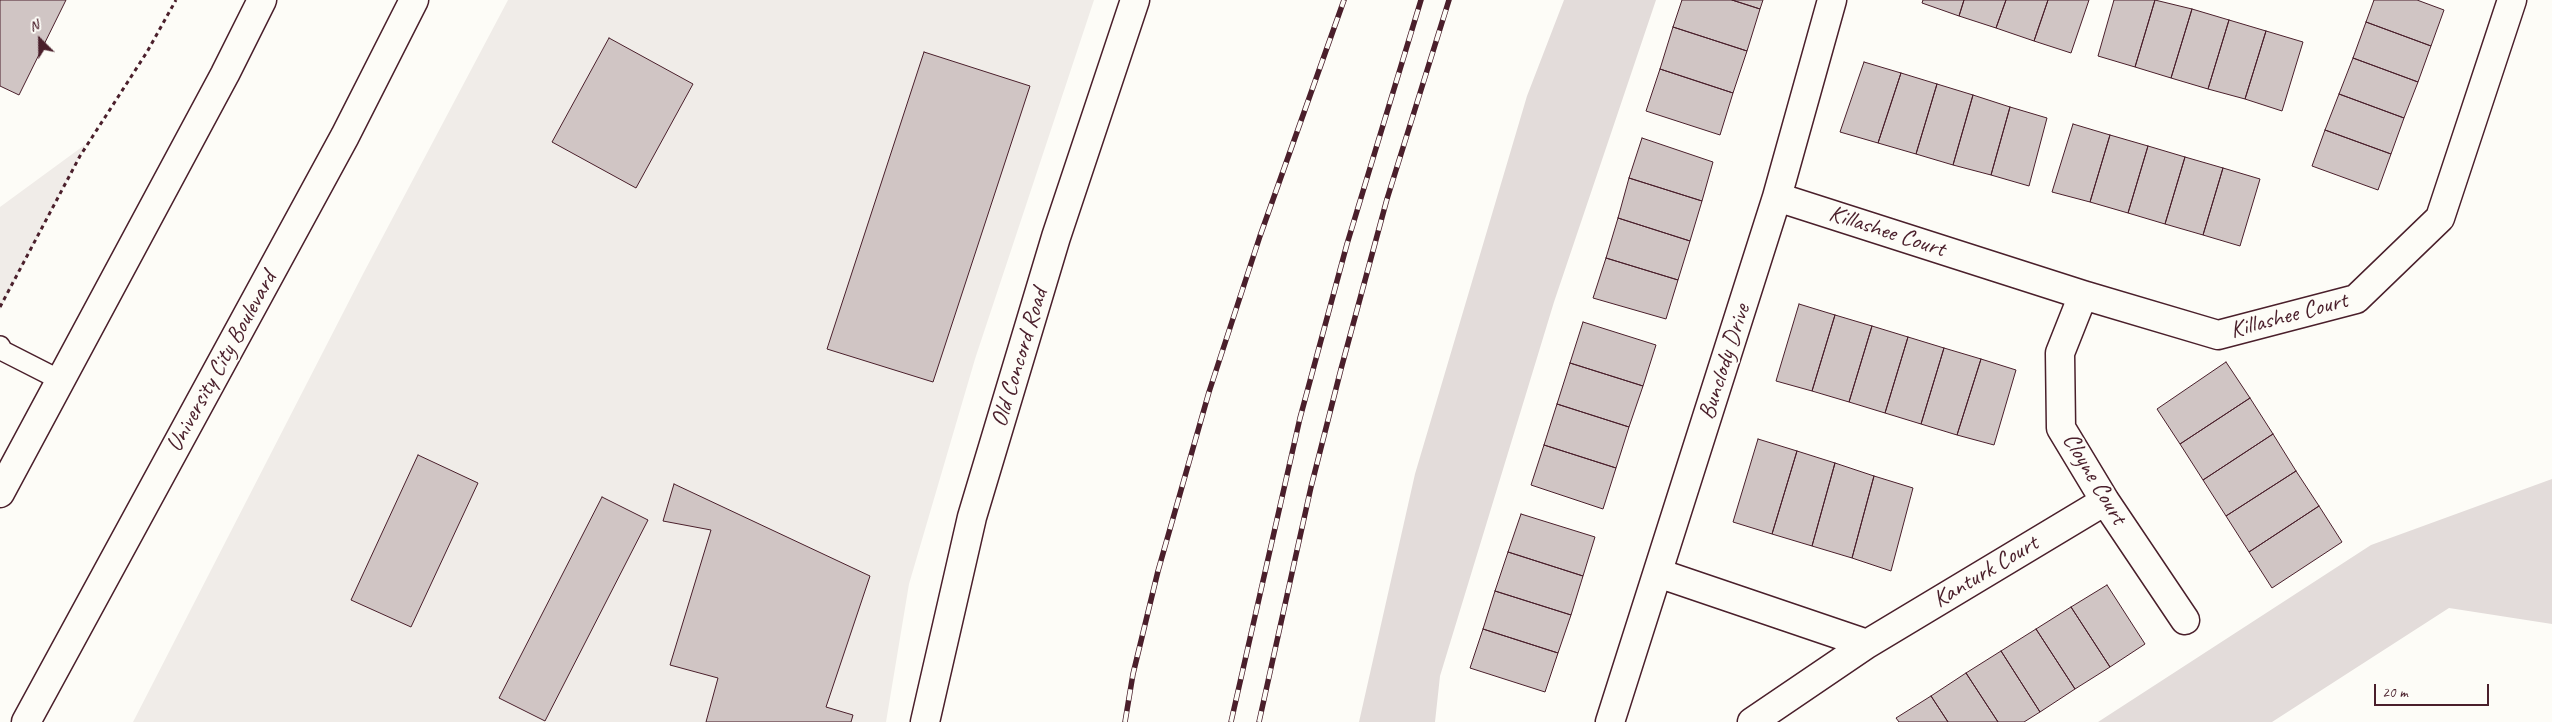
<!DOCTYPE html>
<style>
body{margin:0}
#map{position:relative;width:2552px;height:722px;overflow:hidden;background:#fdfcf7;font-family:Caveat,sans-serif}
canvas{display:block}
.north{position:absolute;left:15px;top:15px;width:50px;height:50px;-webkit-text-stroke:4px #fdfcf7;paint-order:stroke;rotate:337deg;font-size:14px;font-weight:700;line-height:20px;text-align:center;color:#4a1f2b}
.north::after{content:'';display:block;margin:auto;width:18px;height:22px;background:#4a1f2b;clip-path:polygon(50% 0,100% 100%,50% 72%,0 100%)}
.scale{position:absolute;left:2374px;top:684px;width:115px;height:22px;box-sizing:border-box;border:2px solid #4a1f2b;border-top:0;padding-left:6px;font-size:15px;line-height:18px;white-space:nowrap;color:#4a1f2b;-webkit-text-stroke:4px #fdfcf7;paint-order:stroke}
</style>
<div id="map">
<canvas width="2552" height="722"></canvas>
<div class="north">N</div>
<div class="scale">20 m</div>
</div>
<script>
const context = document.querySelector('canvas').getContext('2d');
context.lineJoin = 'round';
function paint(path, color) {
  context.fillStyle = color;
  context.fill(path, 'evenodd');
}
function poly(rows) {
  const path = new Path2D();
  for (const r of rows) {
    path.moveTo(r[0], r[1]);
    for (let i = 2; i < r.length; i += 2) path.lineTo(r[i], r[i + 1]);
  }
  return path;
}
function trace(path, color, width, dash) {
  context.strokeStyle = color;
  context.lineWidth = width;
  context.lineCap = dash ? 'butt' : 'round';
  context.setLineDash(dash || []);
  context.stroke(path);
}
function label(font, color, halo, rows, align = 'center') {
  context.font = font + ' Caveat,sans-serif';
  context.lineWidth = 4;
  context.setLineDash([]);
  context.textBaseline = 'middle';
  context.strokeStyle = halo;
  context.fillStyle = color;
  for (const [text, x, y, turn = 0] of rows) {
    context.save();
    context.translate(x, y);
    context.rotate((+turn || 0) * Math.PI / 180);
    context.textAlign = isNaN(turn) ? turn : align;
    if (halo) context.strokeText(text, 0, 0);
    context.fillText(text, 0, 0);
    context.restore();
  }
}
const built = poly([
 [508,0,1094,0,975,359,909,584,886,722,133,722,363,274],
 [86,144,0,310,0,207]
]);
const green = poly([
 [1564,0,1656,0,1554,302,1440,676,1435,722,1359,722,1415,474,1527,96],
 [2552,479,2552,624,2449,608,2272,722,2098,722,2371,545]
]);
const building = poly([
 [0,0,66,0,19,95,0,86,0,0],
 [1682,0,1732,0,1760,9,1747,51,1673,27,1682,0],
 [1732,0,1763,0,1760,9,1732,0],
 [1923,0,1964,0,1959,16,1922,3,1923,0],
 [1964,0,2006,0,1996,28,1959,16,1964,0],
 [2006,0,2048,0,2034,41,1996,28,2006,0],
 [2048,0,2089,0,2071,53,2034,41,2048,0],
 [2114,0,2155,0,2135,67,2098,56,2114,0],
 [2155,0,2192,9,2171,78,2135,67,2155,0],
 [2374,0,2417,0,2444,10,2431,46,2366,22,2374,0],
 [2192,9,2229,20,2208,89,2171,78,2192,9],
 [2229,20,2266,31,2245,99,2208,89,2229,20],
 [2366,22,2431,46,2418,82,2353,58,2366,22],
 [1673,27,1747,51,1733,93,1660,69,1673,27],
 [2266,31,2303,42,2282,111,2245,99,2266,31],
 [609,38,693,84,636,188,552,142,609,38],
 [924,52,1030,86,933,382,827,349,924,52],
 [2353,58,2418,82,2404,118,2339,94,2353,58],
 [1864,62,1901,73,1878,143,1840,132,1864,62],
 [1660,69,1733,93,1720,135,1646,111,1660,69],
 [1901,73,1937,84,1916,154,1878,143,1901,73],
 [1937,84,1973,95,1953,165,1916,154,1937,84],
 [2339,94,2404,118,2391,154,2325,130,2339,94],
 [1973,95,2010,107,1991,175,1953,165,1973,95],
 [2010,107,2047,118,2029,186,1991,175,2010,107],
 [2073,124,2110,135,2090,202,2052,192,2073,124],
 [2325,130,2391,154,2378,190,2312,166,2325,130],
 [2110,135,2148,146,2128,213,2090,202,2110,135],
 [1642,138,1713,162,1702,201,1629,178,1642,138],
 [2148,146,2185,157,2165,224,2128,213,2148,146],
 [2185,157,2223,168,2203,235,2165,224,2185,157],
 [2223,168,2260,179,2240,246,2203,235,2223,168],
 [1629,178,1702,201,1690,241,1618,218,1629,178],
 [1618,218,1690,241,1678,280,1606,258,1618,218],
 [1606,258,1678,280,1666,319,1593,298,1606,258],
 [1799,304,1835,315,1812,391,1776,381,1799,304],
 [1835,315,1872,326,1849,402,1812,391,1835,315],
 [1583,322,1656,345,1643,386,1570,363,1583,322],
 [1872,326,1908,337,1885,413,1849,402,1872,326],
 [1908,337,1944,348,1921,424,1885,413,1908,337],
 [1944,348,1981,359,1957,435,1921,424,1944,348],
 [1981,359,2016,370,1994,445,1957,435,1981,359],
 [2226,362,2250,398,2180,444,2157,409,2226,362],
 [1570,363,1643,386,1629,427,1557,404,1570,363],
 [2250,398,2273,434,2203,480,2180,444,2250,398],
 [1557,404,1629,427,1616,468,1544,445,1557,404],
 [2273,434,2296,471,2226,516,2203,480,2273,434],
 [1758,439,1797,451,1772,534,1733,522,1758,439],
 [1544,445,1616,468,1603,509,1531,485,1544,445],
 [1797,451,1835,463,1812,546,1772,534,1797,451],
 [418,455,478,483,411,627,351,600,418,455],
 [1835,463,1874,476,1852,558,1812,546,1835,463],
 [2296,471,2319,506,2249,552,2226,516,2296,471],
 [1874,476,1913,488,1891,571,1852,558,1874,476],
 [674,484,870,576,826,707,853,715,851,722,706,722,718,678,670,665,711,530,663,521,674,484],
 [602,497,648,520,545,721,499,698,602,497],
 [2319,506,2342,542,2272,588,2249,552,2319,506],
 [1521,514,1595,537,1583,576,1508,552,1521,514],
 [1508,552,1583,576,1571,615,1495,591,1508,552],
 [2107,585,2145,644,2110,667,2071,607,2107,585],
 [1495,591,1571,615,1558,653,1483,629,1495,591],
 [2071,607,2110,667,2075,689,2036,629,2071,607],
 [1483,629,1558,653,1545,692,1470,668,1483,629],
 [2036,629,2075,689,2040,712,2001,651,2036,629],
 [2001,651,2040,712,2024,722,1998,722,1966,673,2001,651],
 [1966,673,1998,722,1948,722,1931,696,1966,673],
 [1931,696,1948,722,1899,722,1896,718,1931,696]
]);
const path = poly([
 [0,307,80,156,147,52,176,0]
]);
const service = poly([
 [0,346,3,351,60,380]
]);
const minor = poly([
 [1777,197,2083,295,2218,335,2356,299,2440,218,2512,0],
 [2083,295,2060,353,2061,428,2105,501,2185,620],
 [1658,573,1867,644],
 [925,722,972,517,1056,237,1135,0],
 [1610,722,1777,197,1832,0],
 [1752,722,1867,644,2105,501]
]);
const primary = poly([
 [0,493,225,74,262,0],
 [26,722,345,136,414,0]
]);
const rail = poly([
 [1125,722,1133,674,1158,571,1209,392,1260,236,1344,0],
 [1231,722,1300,418,1347,244,1421,0],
 [1259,722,1311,487,1341,369,1387,199,1449,0]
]);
const streetNames = [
 ["Killashee Court",1887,232,18],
 ["Killashee Court",2289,316,-15],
 ["Old Concord Road",1020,358,-73],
 ["University City Boulevard",222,362,-61],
 ["Bunclody Drive",1725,362,-72],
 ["Cloyne Court",2094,479,59],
 ["Kanturk Court",1986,572,-31]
];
paint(built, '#f0ece8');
paint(green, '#e3dcda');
paint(building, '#d0c5c4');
trace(building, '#4a1f2b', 1);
trace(service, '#4a1f2b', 22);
trace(minor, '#4a1f2b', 31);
trace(primary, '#4a1f2b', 31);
trace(path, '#4a1f2b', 3, [4, 4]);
trace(service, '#fdfcf7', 19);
trace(minor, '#fdfcf7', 28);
trace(primary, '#fdfcf7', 28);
trace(rail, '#4a1f2b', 5.5);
trace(rail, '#fdfcf7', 4, [11]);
label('24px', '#4a1f2b', '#fdfcf7', streetNames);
</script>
